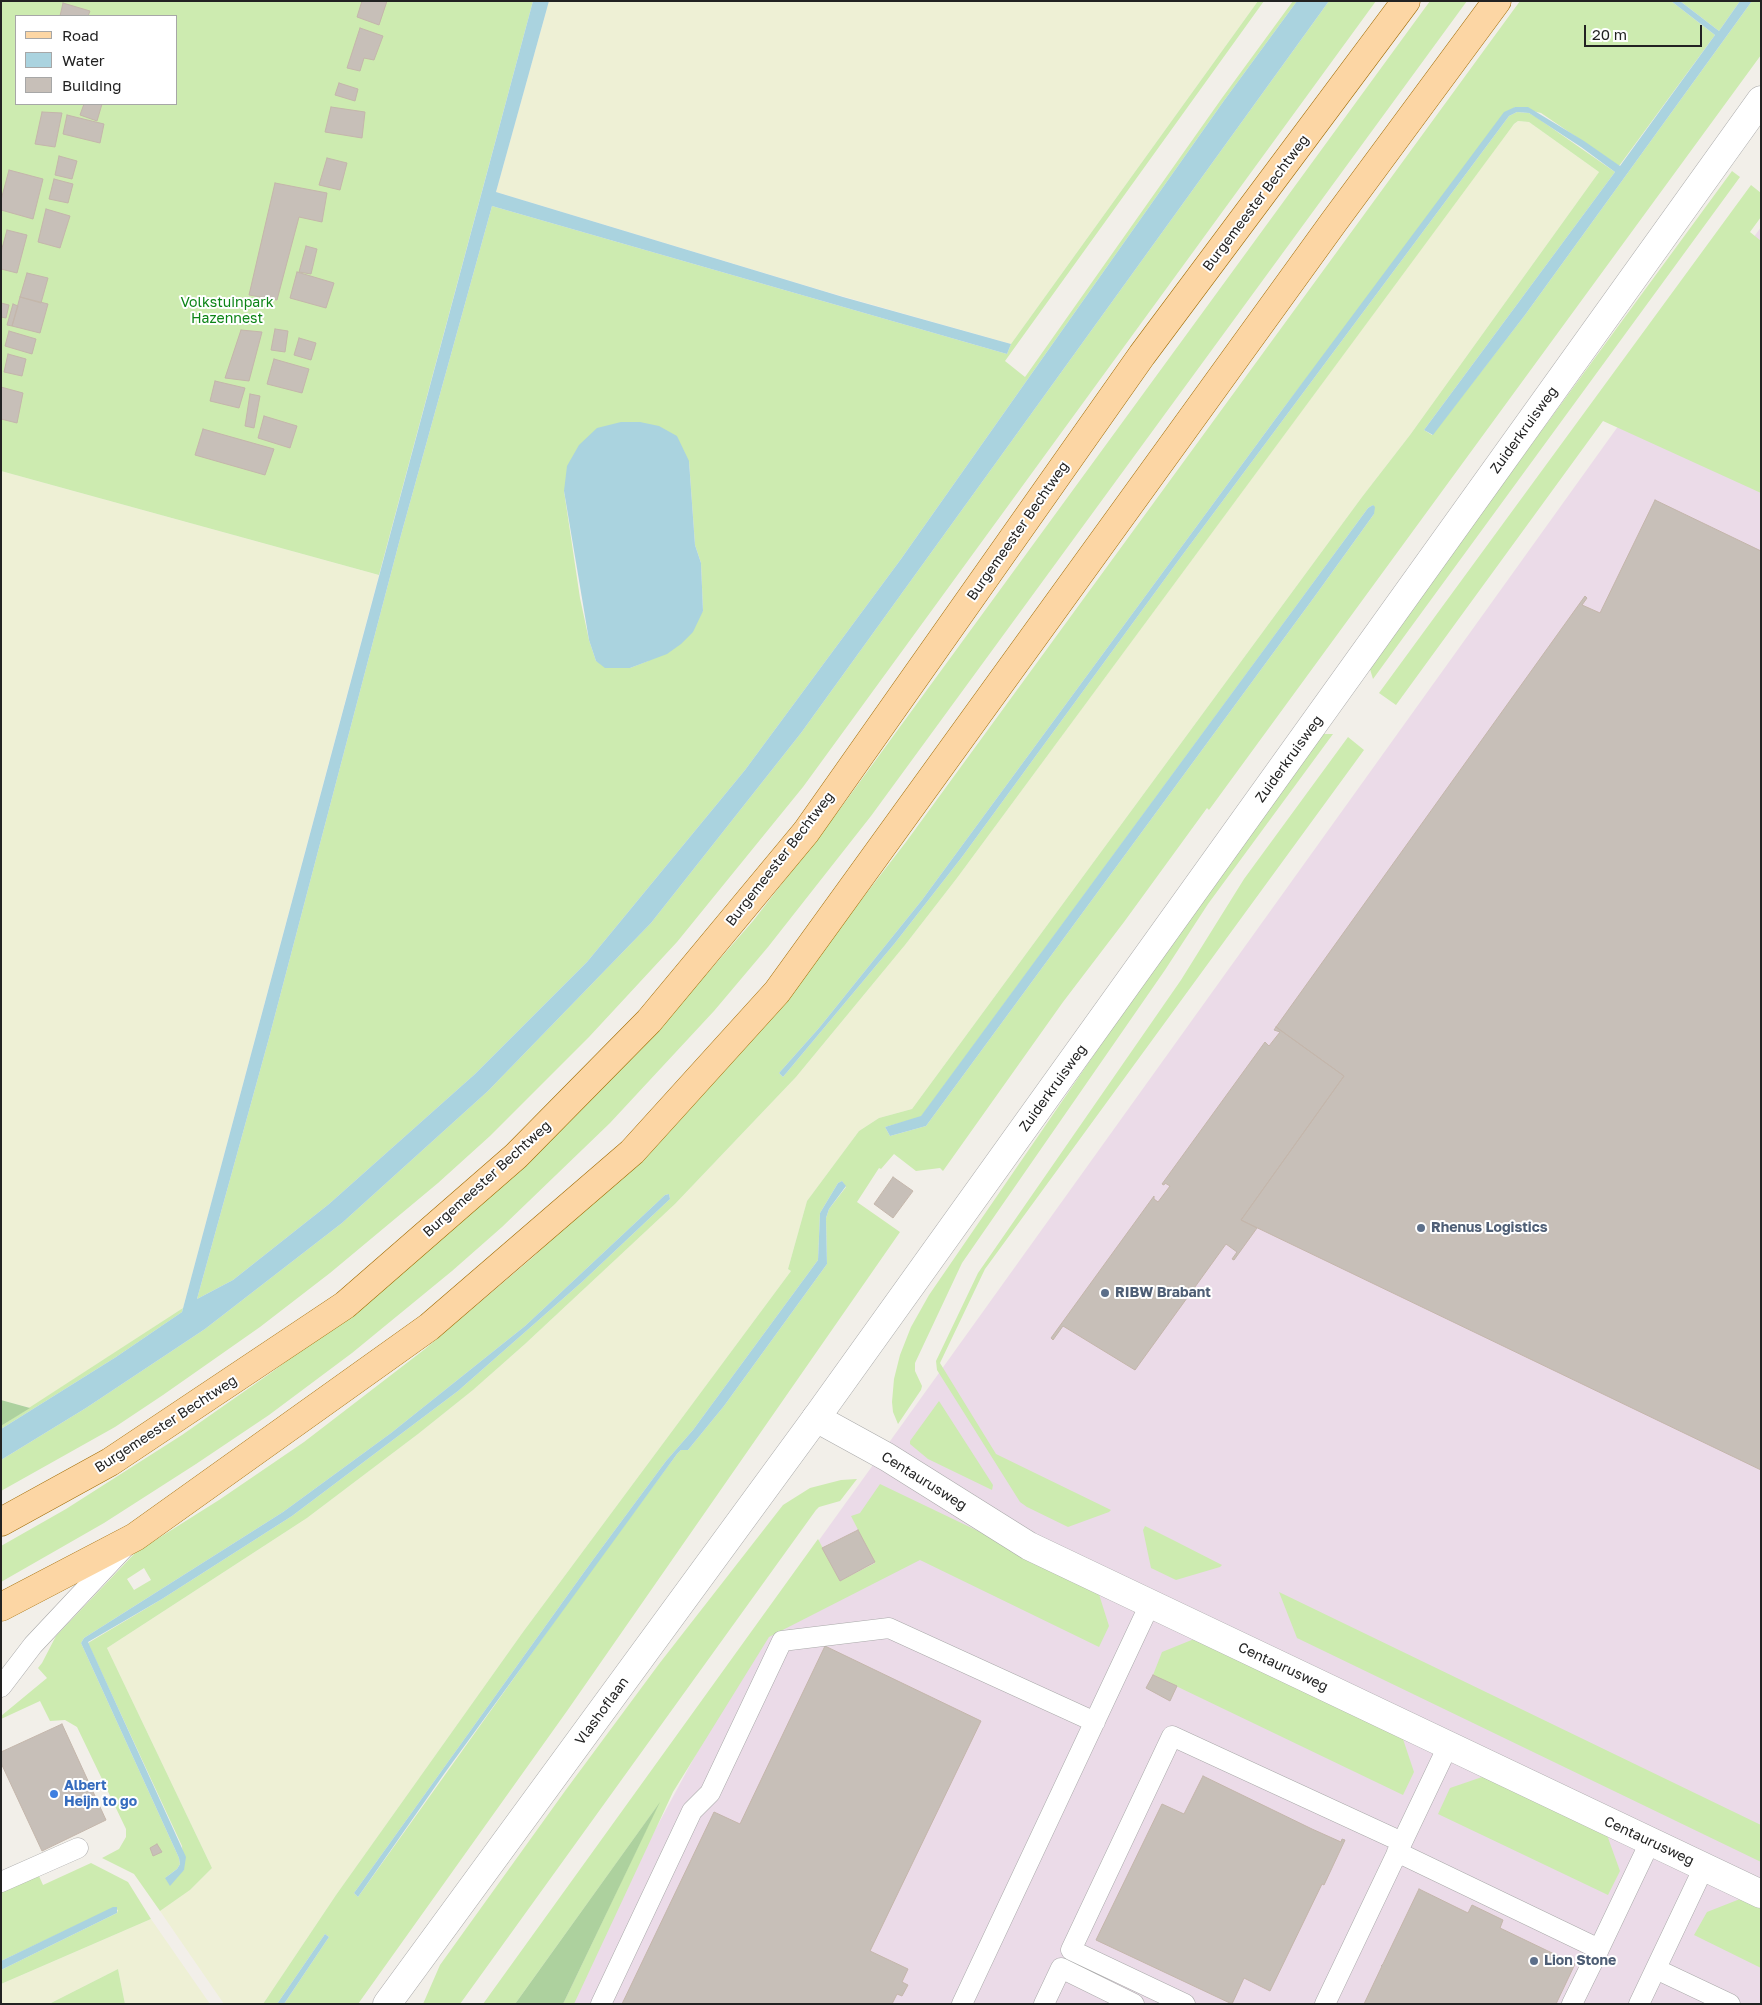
<!DOCTYPE html>
<style>
body{margin:0}
#map{position:relative;width:1762px;height:2005px;overflow:hidden;background:#f2efe9;font-family:"Golos Text",sans-serif}
canvas{display:block}
.frame{position:absolute;inset:0;border:2px solid #222;pointer-events:none}
.legend{position:absolute;left:15px;top:15px;width:162px;height:90px;box-sizing:border-box;background:#fff;border:1px solid #a7a7a7;margin:0;padding:6px 9px;list-style:none;font-size:15px;color:#222}
.legend li{display:flex;align-items:center;gap:10px;height:25px}
.legend b{width:25px;border:1px solid #a7a7a7}
.scale{position:absolute;left:1584px;top:25px;width:118px;height:22px;box-sizing:border-box;border:2px solid #222;border-top:0;padding-left:6px;font-size:15px;line-height:18px;white-space:nowrap;color:#222;-webkit-text-stroke:4px #fff;paint-order:stroke}
</style>
<div id="map">
<canvas width="1762" height="2005"></canvas>
<div class="frame"></div>
<ul class="legend">
<li><b style="height:6px;background:#fcd6a4"></b>Road</li>
<li><b style="height:14px;background:#aad3df"></b>Water</li>
<li><b style="height:14px;background:#c7bfb8"></b>Building</li>
</ul>
<div class="scale">20 m</div>
</div>
<script>
const context = document.querySelector('canvas').getContext('2d');
context.lineJoin = 'round';
function paint(path, color) {
  context.fillStyle = color;
  context.fill(path, 'evenodd');
}
function poly(rows) {
  const path = new Path2D();
  for (const r of rows) {
    path.moveTo(r[0], r[1]);
    for (let i = 2; i < r.length; i += 2) path.lineTo(r[i], r[i + 1]);
  }
  return path;
}
function trace(path, color, width, dash) {
  context.strokeStyle = color;
  context.lineWidth = width;
  context.lineCap = dash ? 'butt' : 'round';
  context.setLineDash(dash || []);
  context.stroke(path);
}
function label(font, color, halo, rows, align = 'center') {
  context.font = font + ' "Golos Text",sans-serif';
  context.lineWidth = 4;
  context.setLineDash([]);
  context.textBaseline = 'middle';
  context.strokeStyle = halo;
  context.fillStyle = color;
  for (const [text, x, y, turn = 0] of rows) {
    context.save();
    context.translate(x, y);
    context.rotate((+turn || 0) * Math.PI / 180);
    context.textAlign = isNaN(turn) ? turn : align;
    if (halo) context.strokeText(text, 0, 0);
    context.fillText(text, 0, 0);
    context.restore();
  }
}
const industrial = poly([
 [1761,227,1761,2004,561,2004,789,1582]
]);
const farmland = poly([
 [549,1,1258,1,1011,344,824,291,496,192],
 [1518,121,1529,122,1599,172,1410,435,1362,497,912,1109,879,1118,859,1131,807,1201,788,1269,791,1271,523,1632,336,1895,263,2004,224,2004,160,1911,190,1890,212,1868,107,1648,307,1518,418,1434,473,1390,525,1344,675,1204,796,1077,905,945,957,878,1510,128],
 [1,471,379,575,183,1308,30,1408,1,1400],
 [151,1919,210,2004,125,2004,118,1969,49,2004,1,2004,1,1984]
]);
const grass = poly([
 [1,1,533,1,379,575,1,471],
 [16,16,176,16,176,104,16,104],
 [1258,1,1264,1,1005,361,1025,377,1222,98,1293,1,1297,1,1223,102,901,559,745,770,587,962,475,1074,329,1204,233,1280,197,1299,269,1038,401,535,492,206,1007,354,1011,344],
 [689,461,695,545,701,563,703,611,648,661,630,668,596,661,589,640,580,598,564,491],
 [1329,1,1376,1,803,787,677,942,589,1037,490,1136,438,1183,330,1273,260,1327,163,1395,115,1427,1,1491,1,1460,86,1408,205,1329,342,1223,488,1091,651,923,801,733],
 [1430,1,1467,1,871,816,768,947,714,1011,610,1123,502,1227,452,1271,352,1353,269,1415,196,1464,104,1523,1,1582,1,1546,66,1509,182,1435,272,1372,328,1330,633,1054,711,969,753,921,840,809],
 [1520,1,1671,1,1715,35,1619,166,1541,113,1515,107,1282,410,922,900,819,1028,779,1073,783,1077,895,943,962,857,1178,561,1509,116,1517,112,1529,113,1536,117,1615,172,1424,430,1432,435,1525,315,1752,1,1761,1,1761,55,1209,810,1207,808,1124,922,1063,1002,943,1171,940,1168,916,1171,894,1154,881,1169,879,1168,857,1202,900,1232,567,1711,358,2004,284,2004,329,1937,325,1934,277,2004,263,2004,336,1895,523,1632,791,1271,788,1269,807,1201,859,1131,879,1118,912,1109,1362,497,1410,435,1599,172,1529,122,1518,121,1514,124,957,878,905,945,796,1077,675,1204,525,1344,473,1390,418,1434,307,1518,107,1648,212,1868,190,1890,160,1911,134,1874,102,1858,119,1849,126,1837,126,1829,77,1727,65,1720,50,1721,40,1701,1,1719,1,1716,47,1678,38,1668,42,1663,56,1636,135,1553,219,1500,304,1442,425,1349,532,1258,640,1154,855,908,906,842],
 [1373,505,1374,514,1315,596,926,1126,890,1136,885,1127,921,1117,1368,508],
 [842,1181,846,1187,829,1209,826,1218,827,1264,724,1406,688,1450,681,1450,677,1454,586,1577,358,1897,354,1893,592,1561,666,1461,693,1430,818,1260,820,1213,838,1183],
 [669,1194,670,1199,582,1282,458,1391,292,1516,162,1599,88,1643,182,1846,184,1870,165,1878,177,1869,180,1864,179,1858,81,1643,84,1638,283,1512,391,1433,525,1326,665,1195],
 [144,1568,151,1580,134,1590,127,1579],
 [1680,1,1740,1,1719,31],
 [1732,171,1740,177,1373,679,1369,666],
 [1751,185,1761,193,1761,217,1750,232,1761,241,1761,493,1603,421,1396,705,1379,693],
 [1320,734,1333,734,1208,904,1165,970,962,1263,915,1363,915,1371,922,1386,921,1390,898,1424,893,1412,892,1402,894,1379,900,1355,911,1327,929,1295,1155,966],
 [1348,737,1364,750,985,1269,940,1363,996,1454,1111,1510,1109,1512,1068,1527,1027,1507,1020,1502,937,1370,936,1361,978,1273,1181,980,1244,879],
 [183,1308,182,1312,116,1357,1,1429,1,1426],
 [939,1401,993,1485,992,1490,928,1459,910,1444,910,1441],
 [857,1479,840,1501,819,1507,816,1510,460,2004,423,2004,440,1965,565,1791,659,1664,783,1505,810,1488,841,1480],
 [880,1484,1097,1588,1109,1626,1099,1647,920,1560,769,1637,673,1792,574,2004,563,2004,658,1805,515,2004,483,2004,818,1539,840,1581,875,1563,851,1516,860,1513],
 [1145,1526,1175,1541,1222,1565,1220,1567,1176,1580,1151,1568,1143,1530],
 [1279,1592,1761,1825,1761,1862,1297,1638],
 [1199,1637,1402,1736,1414,1772,1403,1795,1153,1675,1162,1652],
 [1485,1776,1607,1835,1620,1871,1608,1895,1438,1814,1450,1788],
 [91,1863,128,1882,151,1919,1,1984,1,1970,117,1913,118,1910,113,1908,1,1961,1,1892,39,1876,43,1885],
 [1740,1899,1761,1909,1761,1968,1694,1935,1707,1912],
 [118,1969,125,2004,49,2004]
]);
const forest = poly([
 [1,1400,30,1408,1,1426],
 [660,1802,563,2004,515,2004]
]);
const water = poly([
 [533,1,549,1,496,192,843,297,1011,344,1007,354,492,206,401,535,269,1038,197,1299,233,1280,329,1204,475,1074,587,962,745,770,901,559,1223,102,1297,1,1329,1,801,733,651,923,488,1091,342,1223,205,1329,86,1408,1,1460,1,1429,116,1357,182,1312],
 [1671,1,1680,1,1719,31,1740,1,1752,1,1525,315,1433,435,1424,430,1615,172,1581,147,1529,113,1517,112,1509,116,1178,561,962,857,895,943,783,1077,779,1073,819,1028,922,900,1282,410,1504,112,1515,107,1528,107,1584,141,1620,166,1715,35],
 [621,422,640,422,659,426,677,436,689,461,695,545,701,563,703,611,693,632,681,644,667,654,630,668,605,668,596,661,589,640,564,491,567,466,579,445,597,428],
 [1373,505,1375,507,1374,514,1315,596,926,1126,890,1136,885,1127,921,1116,1368,508],
 [842,1181,846,1186,829,1209,826,1218,827,1264,724,1406,688,1450,681,1450,677,1454,444,1774,358,1897,354,1893,592,1561,666,1461,693,1430,818,1260,820,1213,838,1183],
 [669,1194,670,1199,582,1282,458,1391,292,1516,162,1599,88,1642,186,1857,184,1870,170,1886,165,1878,177,1869,180,1864,179,1858,81,1643,84,1638,283,1512,391,1433,525,1326,665,1195],
 [113,1907,117,1907,117,1913,1,1970,1,1961],
 [325,1934,329,1937,284,2004,277,2004]
]);
const building = poly([
 [362,1,387,1,379,25,357,17,362,1],
 [63,3,90,11,88,16,60,16,63,3],
 [360,28,383,36,374,60,364,58,360,71,347,68,360,28],
 [339,83,358,89,355,101,335,95,339,83],
 [84,104,102,104,97,121,80,115,84,104],
 [331,107,365,112,362,138,325,132,331,107],
 [42,112,62,113,55,147,35,144,42,112],
 [67,115,104,124,100,143,63,134,67,115],
 [59,156,77,161,72,179,55,175,59,156],
 [327,158,347,163,340,190,319,185,327,158],
 [9,170,43,179,33,219,1,210,1,200,9,170],
 [54,179,73,184,68,203,49,199,54,179],
 [275,183,327,193,322,222,299,217,277,300,249,295,275,183],
 [46,209,70,216,60,248,38,242,46,209],
 [7,230,27,235,17,273,1,269,1,252,7,230],
 [306,246,317,249,311,274,299,272,306,246],
 [297,272,334,283,326,308,290,298,297,272],
 [27,273,48,278,41,303,20,297,27,273],
 [20,297,48,304,40,333,12,326,20,297],
 [1,303,9,305,6,318,1,317,1,303],
 [13,304,18,306,12,326,7,325,13,304],
 [275,329,288,331,285,352,271,350,275,329],
 [241,330,262,332,249,381,225,378,241,330],
 [9,331,36,339,32,354,5,346,9,331],
 [299,338,316,343,311,360,294,355,299,338],
 [8,354,26,359,22,376,4,372,8,354],
 [274,359,309,369,302,393,267,384,274,359],
 [215,381,245,388,239,408,210,401,215,381],
 [1,387,23,393,17,423,1,419,1,387],
 [250,394,260,396,254,428,245,426,250,394],
 [264,416,297,426,290,448,258,438,264,416],
 [203,429,274,449,265,475,195,455,203,429],
 [1655,500,1761,551,1761,1470,1241,1220,1344,1076,1276,1027,1585,596,1587,598,1582,605,1600,613,1655,500],
 [1276,1027,1344,1076,1241,1220,1257,1228,1234,1260,1232,1259,1237,1252,1226,1244,1135,1370,1063,1326,1053,1340,1051,1338,1154,1196,1154,1199,1158,1202,1170,1186,1165,1183,1164,1185,1162,1184,1265,1042,1269,1046,1280,1032,1274,1030,1276,1027],
 [893,1177,913,1191,893,1218,874,1204,893,1177],
 [858,1530,875,1562,840,1581,822,1548,858,1530],
 [825,1646,981,1721,870,1951,908,1969,902,1982,908,1985,902,1996,897,1994,892,2004,622,2004,714,1812,740,1824,825,1646],
 [1153,1675,1177,1686,1170,1701,1146,1688,1153,1675],
 [62,1724,106,1820,42,1851,1,1763,1,1752,62,1724],
 [1203,1776,1312,1829,1341,1842,1342,1839,1345,1840,1324,1885,1322,1884,1270,1991,1244,1978,1232,2004,1096,1940,1162,1804,1184,1814,1203,1776],
 [157,1844,162,1852,153,1856,150,1848,157,1844],
 [1419,1889,1468,1913,1472,1905,1503,1920,1500,1928,1575,1964,1556,2004,1364,2004,1382,1966,1381,1966,1383,1964,1419,1889]
]);
const service = poly([
 [1,1687,33,1645,124,1548],
 [1397,1852,1599,1949,1650,1842],
 [1,1882,78,1848],
 [1656,1969,1730,2004],
 [601,2004,692,1811,710,1793,782,1641,889,1628,1095,1722],
 [962,2004,1150,1604],
 [1044,2004,1061,1968,1134,2004],
 [1185,2004,1071,1950,1172,1736,1402,1842],
 [1325,2004,1448,1746],
 [1572,2004,1599,1949],
 [1639,2004,1704,1867]
]);
const minor = poly([
 [816,1418,887,1457,1029,1546,1761,1894]
]);
const tertiary = poly([
 [387,2004,816,1418,1761,100]
]);
const primary = poly([
 [1,1522,110,1462,345,1305,516,1156,649,1021,806,832,1142,355,1406,1],
 [1,1607,135,1537,429,1327,632,1152,777,992,1333,223,1497,1]
]);
const markers = [
 [1421,1228,5,"#5c6f8a"],
 [1105,1293,5,"#5c6f8a"],
 [54,1794,5,"#3f7fe0"],
 [1534,1961,5,"#5c6f8a"]
];
const streetNames = [
 ["Burgemeester Bechtweg",1256,203,-53],
 ["Zuiderkruisweg",1524,430,-54],
 ["Burgemeester Bechtweg",1018,531,-55],
 ["Zuiderkruisweg",1289,759,-54],
 ["Burgemeester Bechtweg",780,859,-52],
 ["Zuiderkruisweg",1053,1088,-54],
 ["Burgemeester Bechtweg",487,1179,-42],
 ["Burgemeester Bechtweg",166,1424,-33],
 ["Centaurusweg",924,1481,32],
 ["Centaurusweg",1283,1667,25],
 ["Vlashoflaan",602,1711,-54],
 ["Centaurusweg",1649,1841,25]
];
const parkNames = [
 ["Volkstuinpark",227,303],
 ["Hazennest",227,319]
];
const serviceNames = [
 ["Rhenus Logistics",1431,1228],
 ["RIBW Brabant",1115,1293],
 ["Lion Stone",1544,1961]
];
const shopNames = [
 ["Albert",64,1786],
 ["Heijn to go",64,1802]
];
paint(industrial, '#ebdbe8');
paint(farmland, '#eef0d5');
paint(grass, '#cdebb0');
paint(forest, '#add19e');
paint(water, '#aad3df');
paint(building, '#c7bfb8');
trace(building, '#c4b6ab', 1);
trace(service, '#a9a9a9', 21);
trace(minor, '#a9a9a9', 29);
trace(tertiary, '#a9a9a9', 29);
trace(primary, '#a06b00', 29);
trace(service, '#fff', 20);
trace(minor, '#fff', 28);
trace(tertiary, '#fff', 28);
trace(primary, '#fcd6a4', 28);
for (const [x, y, r, color] of markers) {
  const dot = new Path2D();
  dot.arc(x, y, r, 0, 2 * Math.PI);
  context.fillStyle = color;
  context.fill(dot);
  trace(dot, '#fff', 2);
}
label('14px', '#222', '#fff', streetNames);
label('14px', '#0c8416', '#fff', parkNames);
label('bold 14px', '#4e5e75', '#fff', serviceNames, 'left');
label('bold 14px', '#366cbe', '#fff', shopNames, 'left');
</script>
